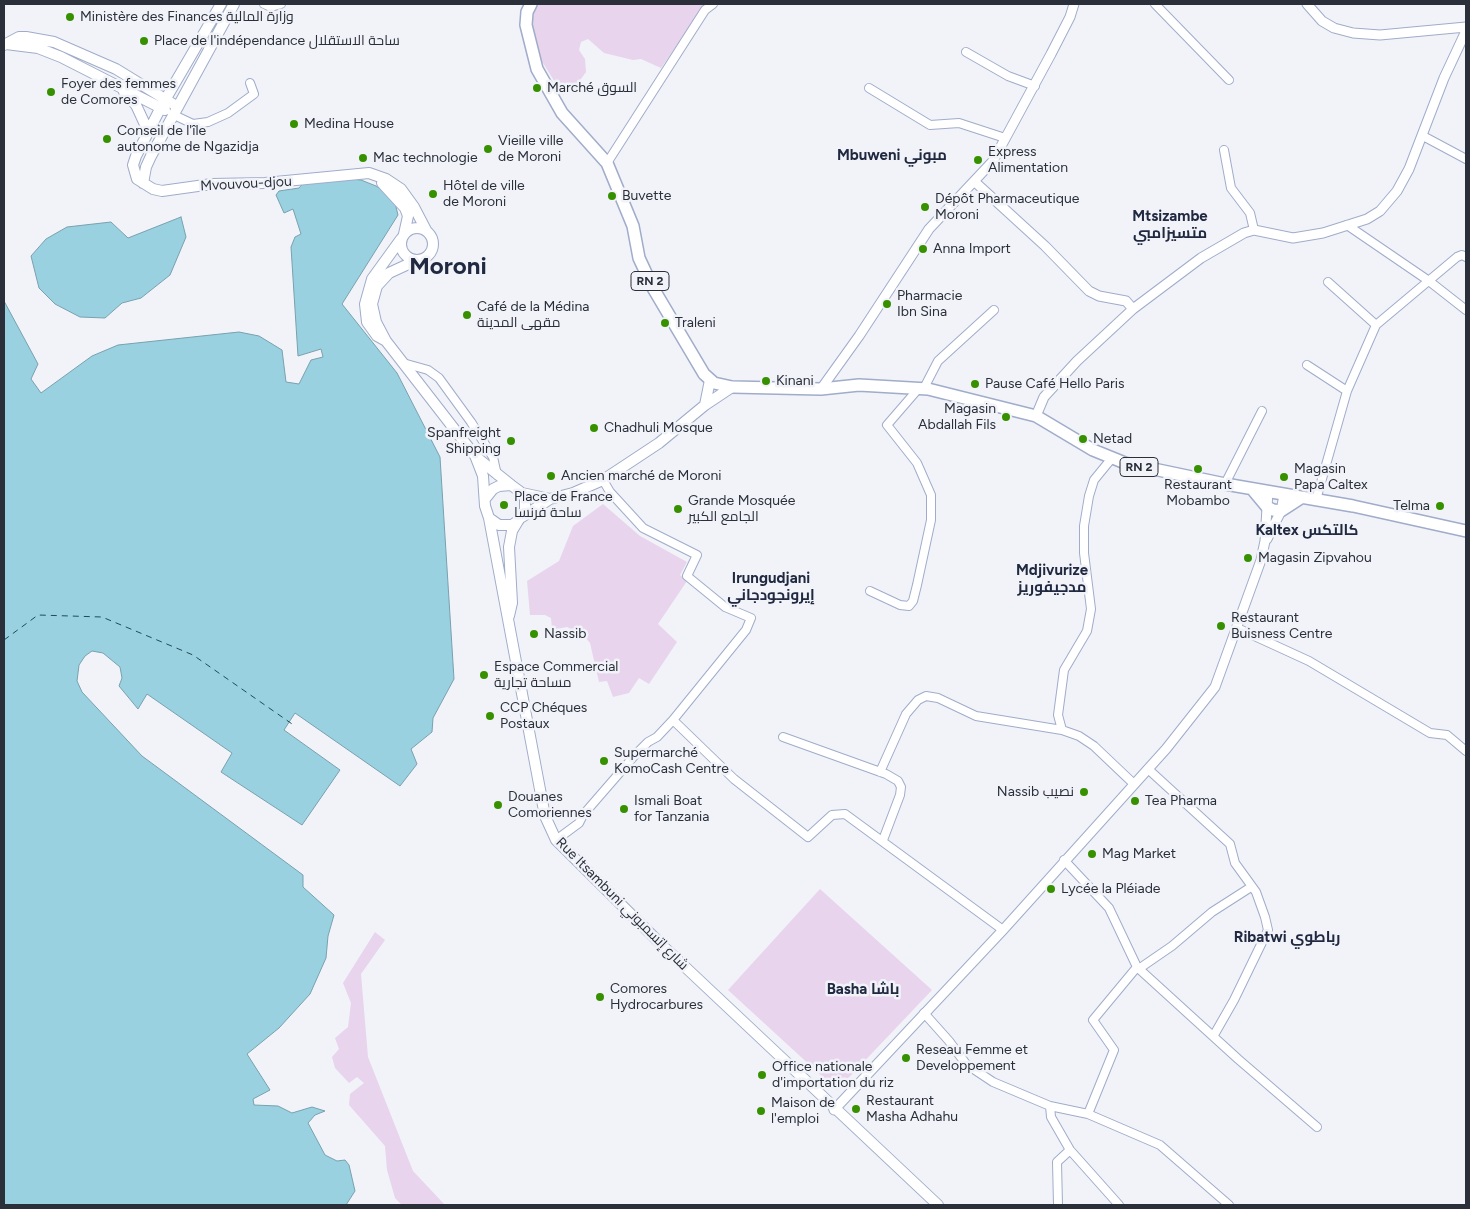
<!DOCTYPE html>
<meta charset="utf-8">
<style>
body{margin:0}
#map{position:relative;width:1470px;height:1209px;overflow:hidden;background:#f1f3f9;font-family:Figtree,sans-serif}
canvas{display:block}
.frame{position:absolute;inset:0;border:5px solid #2a2f3a;pointer-events:none}
</style>
<div id="map">
<canvas width="1470" height="1209"></canvas>
<div class="frame"></div>
</div>
<script>
const context = document.querySelector('canvas').getContext('2d');
context.lineJoin = 'round';
function paint(path, color) {
  context.fillStyle = color;
  context.fill(path, 'evenodd');
}
function poly(rows) {
  const path = new Path2D();
  for (const r of rows) {
    if (r.length === 3) {
      path.moveTo(r[0] + r[2], r[1]);
      path.arc(r[0], r[1], r[2], 0, 2 * Math.PI);
      continue;
    }
    path.moveTo(r[0], r[1]);
    for (let i = 2; i < r.length; i += 2) path.lineTo(r[i], r[i + 1]);
  }
  return path;
}
function trace(path, color, width, dash) {
  context.strokeStyle = color;
  context.lineWidth = width;
  context.lineCap = dash ? 'butt' : 'round';
  context.setLineDash(dash || []);
  context.stroke(path);
}
function label(font, color, halo, rows, align = 'center') {
  context.font = font + ' Figtree,Cairo,sans-serif';
  context.lineWidth = 5;
  context.setLineDash([]);
  context.textBaseline = 'middle';
  context.strokeStyle = halo;
  context.fillStyle = color;
  for (const [text, x, y, turn = 0] of rows) {
    context.save();
    context.translate(x, y);
    context.rotate((+turn || 0) * Math.PI / 180);
    context.textAlign = isNaN(turn) ? turn : align;
    if (halo) context.strokeText(text, 0, 0);
    context.fillText(text, 0, 0);
    context.restore();
  }
}
const green = poly([
 [537,4,706,4,661,68,641,59,633,60,604,53,588,39,581,42,579,50,585,59,586,72,575,87,563,95,543,63,534,53,530,11],
 [603,504,640,536,687,562,680,575,687,581,658,624,677,642,649,684,639,678,629,693,613,697,607,681,599,682,590,643,584,636,567,627,552,630,551,618,545,615,530,615,527,581,559,561,573,526],
 [820,889,932,990,837,1090,728,990],
 [375,932,385,940,361,974,368,1057,413,1171,445,1205,402,1205,395,1198,387,1170,385,1146,349,1105,350,1094,364,1083,357,1077,349,1083,335,1068,332,1057,339,1049,335,1038,348,1027,351,1003,343,983]
]);
const water = poly([
 [342,178,361,180,376,186,388,194,395,203,398,215,342,304,397,373,440,457,454,679,433,718,432,732,411,749,417,764,400,786,295,713,284,730,340,770,302,825,221,772,232,753,147,694,138,709,119,686,122,678,120,667,103,653,92,651,85,656,79,665,77,681,82,692,142,756,303,875,303,887,334,915,328,936,326,958,310,994,279,1028,247,1054,270,1090,253,1099,254,1105,278,1106,292,1113,312,1107,325,1111,315,1115,308,1123,325,1155,337,1161,345,1160,349,1165,355,1191,346,1205,4,1205,4,301,38,364,31,379,41,393,92,356,118,345,239,332,259,336,282,350,286,382,299,384,311,360,323,357,321,349,298,356,291,247,295,237,301,234,293,209,284,213,276,195,279,191,299,188,305,181,342,178],
 [181,217,186,237,170,275,141,298,122,303,105,318,80,317,55,304,39,288,31,256,46,239,67,227,111,222,128,238,181,217]
]);
const ferry = poly([
 [4,640,38,615,102,617,193,655,295,726]
]);
const minor = poly([
 [264,4,271,7,281,4],
 [1155,4,1229,80],
 [966,52,1008,76,1035,86],
 [869,88,930,125,959,123,1005,138],
 [174,115,193,124,208,122,228,113,254,94,250,83],
 [1423,136,1466,159],
 [1224,150,1231,188,1250,213,1254,230],
 [607,163,705,10,713,4],
 [1347,225,1429,281,1466,310],
 [1376,325,1457,257,1462,255,1466,257],
 [403,363,428,370,439,378,471,422,493,457,497,475],
 [1307,365,1347,391],
 [924,388,938,361,994,310],
 [1225,484,1262,411],
 [1316,500,1347,391,1376,325,1328,282],
 [870,591,900,605,909,606,913,601,917,585,931,520,931,495,917,463,887,425,919,388],
 [1237,628,1309,661,1430,733,1447,735,1466,751],
 [673,720,734,779,808,837,832,815,845,814,1003,930],
 [1062,730,1058,715,1064,670,1087,631,1091,609,1084,553,1084,526,1089,496,1094,480,1112,458],
 [783,737,886,774,898,781,901,787,900,795,883,840],
 [1148,769,1230,844,1235,863,1256,892,1265,917,1268,930,1234,1000,1214,1035],
 [880,772,906,714,918,700,926,696,938,698,976,716,1062,730,1079,736,1094,746,1134,784],
 [556,840,579,823,583,815,635,755,648,742,657,737,673,720,746,630,751,618,725,607,687,576,697,555,643,528,610,492,603,480],
 [1064,860,1109,908,1137,967,1238,1059,1317,1127],
 [1140,968,1172,946,1212,912,1251,887],
 [924,1013,949,1041,966,1064,993,1082,1050,1106,1088,1114,1160,1145,1229,1205],
 [1050,1106,1051,1117,1070,1150,1119,1205],
 [1088,1114,1114,1050,1093,1020,1137,967],
 [1058,1205,1057,1162,1070,1150]
]);
const tertiary = poly([
 [1307,4,1322,21,1334,28,1353,33,1380,35,1466,27],
 [975,182,1045,246,1089,291,1099,296,1126,301,1133,309],
 [821,389,859,336,929,229,993,161,1051,54,1070,17,1074,4],
 [1036,416,1044,397,1077,361,1133,309,1201,258,1244,233,1254,230,1293,238,1323,233,1367,219,1380,211,1397,191,1409,169,1444,78,1466,31],
 [1267,539,1281,511,1284,495],
 [834,1110,1003,930,1166,749,1215,687,1261,560,1265,541,1268,491]
]);
const secondary = poly([
 [221,4,161,107,136,156,133,165,137,179,153,189,162,191,212,184,265,183,369,173,386,179,401,189,414,207,426,230],
 [6,44,38,48,61,57,165,110],
 [4,45,19,37,26,37,54,42,116,69,178,107],
 [124,92,136,105,148,131],
 [143,183,146,167,151,156,234,4],
 [382,183,405,208,408,216,404,234],
 [417,244,16],
 [415,261,389,273,377,286,372,304,376,322,386,341,476,457,511,485],
 [386,341,377,336,367,322,365,304,372,279,401,239],
 [705,405,710,380],
 [476,458,483,476,485,506,489,518,499,525,512,525,518,521,525,511,525,498,522,493,511,485,499,486,493,489,485,499],
 [522,493,550,499],
 [522,517,550,499,573,493,603,480,659,443,705,405,732,387],
 [489,518,545,816,556,840,665,948,938,1205],
 [509,616,512,603,509,547,512,531,518,521]
]);
const primary = poly([
 [531,4,527,12,526,25,537,69,562,113,607,163,633,226,639,258,653,288,704,374,714,383,732,387,821,389,859,385,928,389,1036,416,1093,450,1125,463,1225,484,1353,506,1466,531],
 [1252,489,1267,507,1273,510,1281,511,1301,498]
]);
const markers = [
 [70,17,5,"#379000"],
 [144,41,5,"#379000"],
 [537,88,5,"#379000"],
 [51,92,5,"#379000"],
 [294,124,5,"#379000"],
 [107,139,5,"#379000"],
 [488,149,5,"#379000"],
 [363,158,5,"#379000"],
 [978,160,5,"#379000"],
 [433,194,5,"#379000"],
 [612,196,5,"#379000"],
 [925,207,5,"#379000"],
 [923,249,5,"#379000"],
 [887,304,5,"#379000"],
 [467,315,5,"#379000"],
 [665,323,5,"#379000"],
 [766,381,5,"#379000"],
 [975,384,5,"#379000"],
 [1006,417,5,"#379000"],
 [594,428,5,"#379000"],
 [1083,439,5,"#379000"],
 [511,441,5,"#379000"],
 [1198,469,5,"#379000"],
 [551,476,5,"#379000"],
 [1284,477,5,"#379000"],
 [504,505,5,"#379000"],
 [1440,506,5,"#379000"],
 [678,509,5,"#379000"],
 [1248,558,5,"#379000"],
 [1221,626,5,"#379000"],
 [534,634,5,"#379000"],
 [484,675,5,"#379000"],
 [490,716,5,"#379000"],
 [604,761,5,"#379000"],
 [1084,792,5,"#379000"],
 [1135,801,5,"#379000"],
 [498,805,5,"#379000"],
 [624,809,5,"#379000"],
 [1092,854,5,"#379000"],
 [1051,889,5,"#379000"],
 [600,997,5,"#379000"],
 [906,1058,5,"#379000"],
 [762,1075,5,"#379000"],
 [856,1109,5,"#379000"],
 [761,1111,5,"#379000"]
];
const shields = [
 [650,281,38],
 [1139,467,38]
];
const shieldNames = [
 ["RN 2",650,281],
 ["RN 2",1139,467]
];
const poiNames = [
 ["Ministère des Finances وزارة المالية",80,17],
 ["Place de l'indépendance ساحة الاستقلال",154,41],
 ["Foyer des femmes",61,84],
 ["de Comores",61,100],
 ["Marché السوق",547,88],
 ["Medina House",304,124],
 ["Conseil de l'île",117,131],
 ["autonome de Ngazidja",117,147],
 ["Vieille ville",498,141],
 ["de Moroni",498,157],
 ["Express",988,152],
 ["Alimentation",988,168],
 ["Mac technologie",373,158],
 ["Hôtel de ville",443,186],
 ["de Moroni",443,202],
 ["Buvette",622,196],
 ["Dépôt Pharmaceutique",935,199],
 ["Moroni",935,215],
 ["Anna Import",933,249],
 ["Pharmacie",897,296],
 ["Ibn Sina",897,312],
 ["Café de la Médina",477,307],
 ["مقهى المدينة",477,323],
 ["Traleni",675,323],
 ["Kinani",776,381],
 ["Pause Café Hello Paris",985,384],
 ["Magasin",996,409,"right"],
 ["Abdallah Fils",996,425,"right"],
 ["Chadhuli Mosque",604,428],
 ["Spanfreight",501,433,"right"],
 ["Shipping",501,449,"right"],
 ["Netad",1093,439],
 ["Magasin",1294,469],
 ["Papa Caltex",1294,485],
 ["Ancien marché de Moroni",561,476],
 ["Restaurant",1198,485,"center"],
 ["Mobambo",1198,501,"center"],
 ["Place de France",514,497],
 ["ساحة فرنسا",514,513],
 ["Grande Mosquée",688,501],
 ["الجامع الكبير",688,517],
 ["Telma",1430,506,"right"],
 ["Magasin Zipvahou",1258,558],
 ["Restaurant",1231,618],
 ["Buisness Centre",1231,634],
 ["Nassib",544,634],
 ["Espace Commercial",494,667],
 ["مساحة تجارية",494,683],
 ["CCP Chéques",500,708],
 ["Postaux",500,724],
 ["Supermarché",614,753],
 ["KomoCash Centre",614,769],
 ["Nassib نصيب",1074,792,"right"],
 ["Douanes",508,797],
 ["Comoriennes",508,813],
 ["Ismali Boat",634,801],
 ["for Tanzania",634,817],
 ["Tea Pharma",1145,801],
 ["Mag Market",1102,854],
 ["Lycée la Pléiade",1061,889],
 ["Comores",610,989],
 ["Hydrocarbures",610,1005],
 ["Reseau Femme et",916,1050],
 ["Developpement",916,1066],
 ["Office nationale",772,1067],
 ["d'importation du riz",772,1083],
 ["Restaurant",866,1101],
 ["Masha Adhahu",866,1117],
 ["Maison de",771,1103],
 ["l'emploi",771,1119]
];
const streetNames = [
 ["Mvouvou-djou",246,184,-3],
 ["Rue Itsambuni شارع إتسمبوني",622,904,45]
];
const neighbourhoodNames = [
 ["Mbuweni مبوني",892,156],
 ["Mtsizambe",1170,217],
 ["متسيزامبي",1170,234],
 ["Kaltex كالتكس",1307,531],
 ["Mdjivurize",1052,571],
 ["مدجيفوريز",1052,588],
 ["Irungudjani",771,579],
 ["إيرونجودجاني",771,596],
 ["Ribatwi رباطوي",1287,938],
 ["Basha باشا",863,990]
];
const townNames = [
 ["Moroni",448,267]
];
paint(green, '#e8d4ec');
paint(water, '#99d1e0');
trace(water, '#78a0ae', 1);
trace(ferry, '#1d4d59', 1, [6, 5]);
trace(minor, '#a0acc9', 10);
trace(tertiary, '#a0acc9', 11);
trace(secondary, '#a0acc9', 12);
trace(primary, '#a0acc9', 14);
trace(minor, '#fff', 8);
trace(tertiary, '#fff', 9);
trace(secondary, '#fff', 10);
trace(primary, '#fff', 11);
for (const [x, y, r, color] of markers) {
  const dot = new Path2D();
  dot.arc(x, y, r, 0, 2 * Math.PI);
  context.fillStyle = color;
  context.fill(dot);
  trace(dot, '#f1f3f9', 2);
}
for (const [x, y, w] of shields) {
  const box = new Path2D();
  box.roundRect(x - w / 2, y - 9.5, w, 19, 4);
  context.fillStyle = '#f1f3f9';
  context.fill(box);
  trace(box, '#2a2f3a', 1);
}
label('bold 12px', '#2a2f3a', null, shieldNames);
label('14px', '#2a2f3a', '#f1f3f9', poiNames, 'left');
label('14px', '#2a2f3a', '#f1f3f9', streetNames);
label('bold 15px', '#202940', '#f1f3f9', neighbourhoodNames);
label('bold 24px', '#202940', '#f1f3f9', townNames);
</script>
